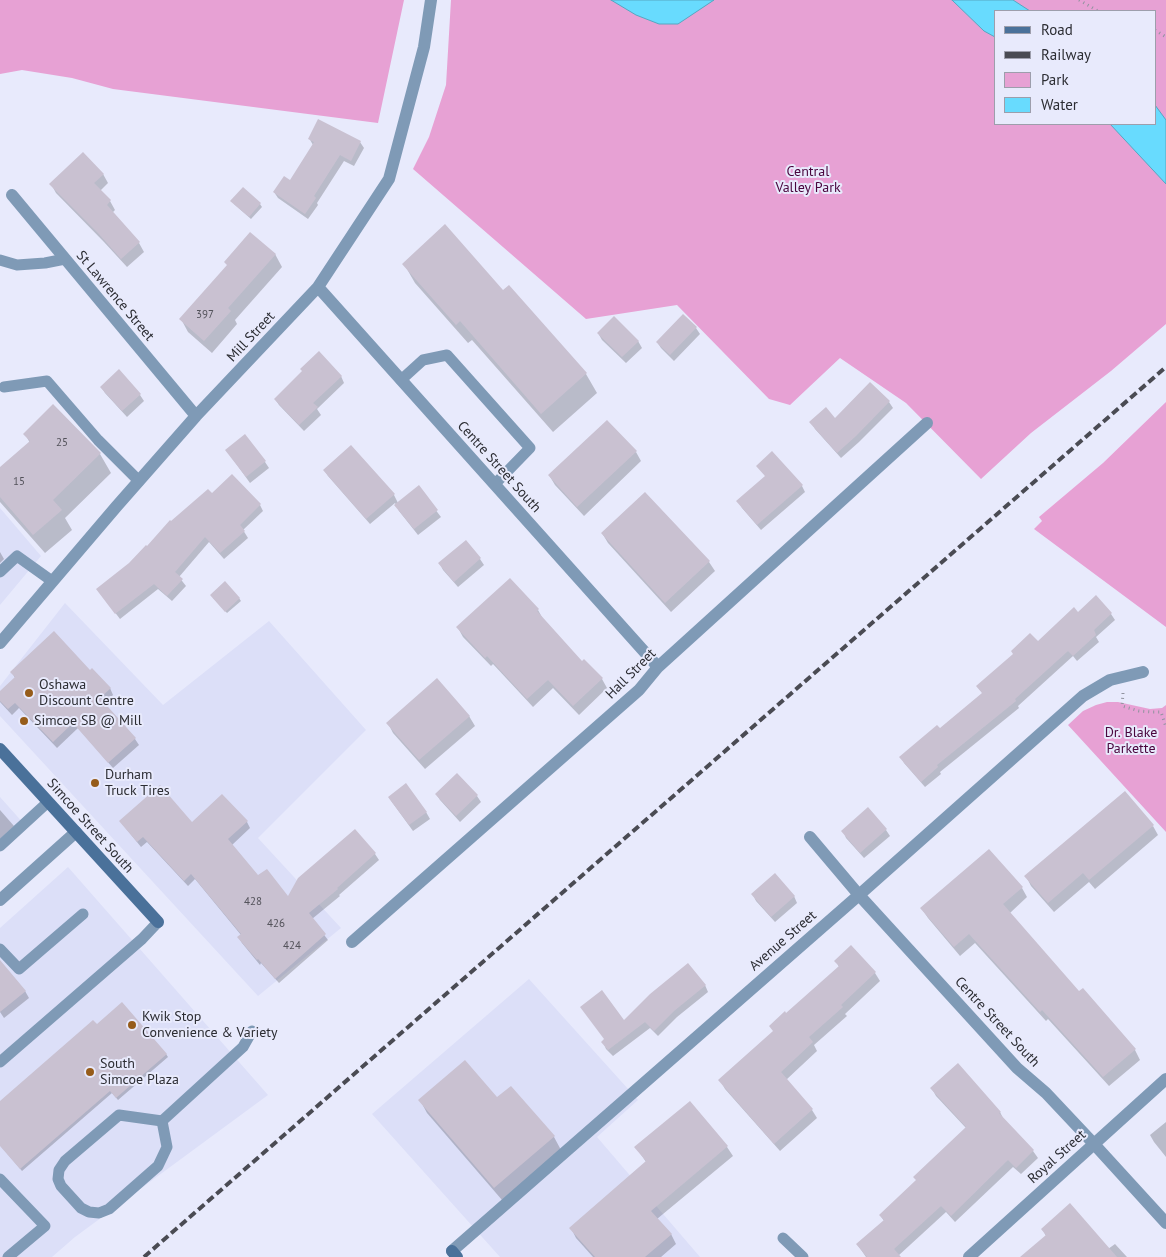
<!DOCTYPE html>
<style>
body{margin:0}
#map{position:relative;width:1166px;height:1257px;overflow:hidden;background:#e8eafc;font-family:"PT Sans",sans-serif}
canvas{display:block}
.legend{position:absolute;left:994px;top:10px;width:162px;height:115px;box-sizing:border-box;background:#e8eafc;border:1px solid #9d9eac;margin:0;padding:6px 9px;list-style:none;font-size:15px;color:#2c2d33}
.legend li{display:flex;align-items:center;gap:10px;height:25px}
.legend b{width:25px;border:1px solid #9d9eac}
</style>
<div id="map">
<canvas width="1166" height="1257"></canvas>
<ul class="legend">
<li><b style="height:6px;background:#4a719a"></b>Road</li>
<li><b style="height:6px;background:#4a4b53"></b>Railway</li>
<li><b style="height:14px;background:#e7a1d4"></b>Park</li>
<li><b style="height:14px;background:#68dbfe"></b>Water</li>
</ul>
</div>
<script>
const context = document.querySelector('canvas').getContext('2d');
context.lineJoin = 'round';
function paint(path, color) {
  context.fillStyle = color;
  context.fill(path, 'evenodd');
}
function poly(rows) {
  const path = new Path2D();
  for (const r of rows) {
    path.moveTo(r[0], r[1]);
    for (let i = 2; i < r.length; i += 2) path.lineTo(r[i], r[i + 1]);
  }
  return path;
}
function trace(path, color, width, dash) {
  context.strokeStyle = color;
  context.lineWidth = width;
  context.lineCap = dash ? 'butt' : 'round';
  context.setLineDash(dash || []);
  context.stroke(path);
}
function label(font, color, halo, rows, align = 'center') {
  context.font = font + ' "PT Sans",sans-serif';
  context.lineWidth = 4;
  context.setLineDash([]);
  context.textBaseline = 'middle';
  context.strokeStyle = halo;
  context.fillStyle = color;
  for (const [text, x, y, turn = 0] of rows) {
    context.save();
    context.translate(x, y);
    context.rotate((+turn || 0) * Math.PI / 180);
    context.textAlign = isNaN(turn) ? turn : align;
    if (halo) context.strokeText(text, 0, 0);
    context.fillText(text, 0, 0);
    context.restore();
  }
}
const built = poly([
 [0,508,41,556,0,605],
 [65,603,163,705,269,621,366,730,258,838,341,928,258,996,0,716,0,686],
 [0,797,25,825,0,849],
 [68,867,268,1095,75,1237,52,1257,0,1257,0,928],
 [529,979,638,1100,597,1137,700,1257,500,1257,372,1114]
]);
const green = poly([
 [0,0,404,0,378,123,113,89,72,78,22,70,0,74],
 [451,0,1166,0,1166,324,1111,371,1031,433,981,479,906,403,840,358,790,405,769,399,677,305,586,319,413,169,429,137,446,85],
 [995,11,1155,11,1155,124,995,124],
 [1166,402,1166,627,1034,529,1042,521,1039,517,1103,463],
 [1107,702,1118,702,1150,709,1162,708,1166,705,1166,832,1068,725,1083,711,1096,705]
]);
const water = poly([
 [611,0,714,0,678,24,659,24,636,15,611,0],
 [952,0,1013,0,1030,11,995,11,995,37,984,31,952,0],
 [1155,105,1166,120,1166,184,1110,124,1155,124,1155,105]
]);
const shadow = poly([
 [309,138,360,142,364,148,354,166,344,161,317,203,318,205,308,219,278,198,274,192,290,182,313,145],
 [103,174,108,183,100,191,110,201,115,210,112,213,139,243,144,252,127,267,104,242,56,193,51,184],
 [243,188,260,204,262,207,251,219,234,204],
 [275,254,282,267,235,320,237,324,212,353,188,332,181,319],
 [404,264,503,292,509,286,586,374,597,393,553,432,472,340,468,343,415,283],
 [683,315,696,328,700,334,674,361,661,348,657,342],
 [598,333,638,341,642,348,626,363,602,340],
 [119,371,140,395,144,401,127,417,105,393,101,387],
 [341,376,344,383,317,409,321,415,304,431,279,405,275,399],
 [870,383,889,402,893,408,859,442,841,458,815,429,811,422,835,420],
 [25,434,100,454,111,473,65,518,72,530,45,553,0,502,0,469,30,443],
 [227,451,265,462,269,468,250,483],
 [636,452,641,461,584,516,555,485,549,475],
 [758,466,802,486,805,492,761,530,742,508,738,501,766,477],
 [324,470,394,495,398,503,418,487,441,517,418,535,399,511,395,503,370,524,328,476],
 [212,495,260,505,263,511,243,530,248,538,224,559,209,542,179,577,186,586,172,601,158,589,120,619,98,590],
 [602,533,709,562,715,571,671,612,608,543],
 [466,541,480,559,484,565,458,587,443,570,440,564],
 [0,552,4,559,0,563],
 [1096,597,1111,614,1115,620,1096,637,1099,642,1077,661,1073,656,1018,706,1019,708,940,772,941,774,925,787,904,763,901,757,940,729,983,694,978,687,1078,613],
 [213,598,239,598,241,601,227,613],
 [538,610,543,619,582,662,602,679,607,688,579,715,553,688,533,707,493,664,491,666,463,637,458,628],
 [12,672,90,672,110,688,113,695,104,704,135,739,139,745,113,768,78,728,57,748,19,708,12,715,0,702,0,693,15,678],
 [469,716,475,726,425,769,393,733,388,723],
 [457,775,477,796,481,802,460,822,440,800,436,794],
 [222,795,247,822,250,828,232,845,258,876,288,898,355,831,375,854,379,860,339,895,340,896,312,919,328,940,279,983,261,963,260,965,242,943,239,938,241,935,195,879,188,886,147,842,141,847,124,826,120,821,192,823],
 [389,798,426,812,430,819,413,831],
 [0,810,14,826,0,839],
 [1153,826,1158,835,1095,889,1089,882,1054,912,1031,886,1026,876],
 [886,830,890,836,864,858,846,838,843,831],
 [1022,888,1027,897,1010,913,1079,993,1135,1050,1140,1060,1109,1086,1048,1019,1046,1021,975,943,960,956,928,918,922,909],
 [753,895,794,896,797,903,775,922,756,901],
 [836,961,875,973,880,981,845,1014,847,1016,814,1045,817,1051,786,1080,812,1110,817,1118,780,1151,725,1089,720,1080,774,1032,786,1014,839,967],
 [2,964,25,991,29,998,4,1018,0,1012,0,965],
 [705,985,708,992,677,1017,658,1036,650,1028,613,1056,606,1049,603,1042,624,1022],
 [96,1026,166,1054,168,1057,118,1100,112,1093,22,1171,0,1145,0,1103],
 [932,1089,1000,1112,1004,1120,1033,1151,1038,1158,1021,1174,1013,1167,955,1222,946,1212,898,1256,899,1257,866,1257,857,1244,884,1221,880,1215,917,1181,966,1128,936,1096],
 [497,1099,554,1137,561,1150,502,1200,427,1113,420,1100],
 [690,1102,727,1147,733,1156,657,1219,671,1234,676,1244,661,1257,593,1257,576,1238,571,1228,646,1162,636,1147],
 [1166,1122,1166,1157,1154,1142,1150,1135],
 [1042,1229,1108,1249,1115,1244,1127,1257,1022,1257,1046,1236]
]);
const building = poly([
 [318,119,361,141,351,161,340,155,314,196,316,198,305,214,273,192,284,176,290,180,314,142,308,139],
 [83,152,104,174,94,183,111,200,107,205,140,242,121,259,98,233,49,184],
 [243,187,261,203,249,217,230,201],
 [445,224,503,290,509,285,587,373,541,414,460,321,456,325,402,264],
 [250,232,276,254,228,308,231,311,204,341,179,319,227,265,224,262],
 [683,314,697,327,670,355,656,342],
 [614,316,639,341,622,357,597,333],
 [319,351,342,376,313,403,318,407,299,425,274,399,302,371,300,369],
 [119,369,141,394,122,411,100,387],
 [870,382,890,401,856,436,837,453,809,422,826,407,835,418],
 [53,404,101,453,53,500,62,510,33,535,0,497,0,467,30,441,23,434],
 [607,420,637,451,577,507,548,475],
 [245,434,266,461,246,477,225,450],
 [351,445,395,494,366,519,323,470],
 [772,451,803,485,757,525,736,501,765,476,756,466],
 [232,474,261,504,240,525,245,531,220,553,205,537,175,572,183,579,167,596,154,584,115,614,96,589,129,563,146,545,147,546,170,520,171,521,208,489,212,493],
 [419,485,438,510,414,529,394,505],
 [645,492,710,561,665,603,601,533],
 [466,540,481,558,454,582,438,563],
 [510,578,539,609,537,611,582,661,584,659,603,678,573,706,548,680,527,699,487,656,485,658,456,627],
 [225,581,240,598,225,612,210,595],
 [1096,595,1112,613,1094,630,1096,635,1073,656,1068,651,1015,699,1016,701,937,765,938,767,921,782,899,757,937,725,940,728,982,693,976,686,1013,654,1011,651,1030,633,1038,641,1074,607,1078,612],
 [54,631,90,670,92,668,111,688,100,698,136,738,108,763,73,723,53,742,15,703,8,709,0,701,0,691,15,677,10,672],
 [437,678,470,716,419,760,386,723],
 [457,773,478,795,456,816,435,794],
 [406,783,427,812,409,825,388,797],
 [160,785,192,822,222,794,248,821,228,839,258,875,267,869,288,896,298,878,355,829,376,853,337,888,338,889,309,913,326,934,275,979,258,959,257,960,237,937,241,934,191,874,184,881,143,837,137,842,119,821],
 [1125,791,1154,825,1089,880,1083,873,1048,903,1024,876],
 [868,807,887,829,860,853,841,831],
 [989,849,1023,887,1003,904,1079,991,1083,988,1136,1049,1103,1077,1042,1010,1040,1012,969,934,954,947,920,908],
 [775,873,795,896,771,917,751,894],
 [851,945,876,972,841,1005,843,1007,809,1037,813,1042,781,1072,813,1109,774,1144,718,1080,773,1031,769,1026,785,1011,786,1013,839,966,834,961],
 [0,960,26,991,0,1012],
 [688,963,706,985,674,1011,654,1031,645,1022,608,1050,601,1042,604,1039,580,1007,602,990,624,1020,650,994],
 [122,1002,167,1054,116,1098,110,1091,20,1169,0,1146,0,1101,93,1020,97,1024],
 [465,1060,497,1097,511,1086,555,1136,494,1188,418,1100],
 [958,1063,1001,1112,999,1113,1034,1150,1016,1168,1008,1160,951,1216,941,1206,894,1249,901,1257,867,1257,856,1244,884,1220,879,1215,916,1180,913,1177,966,1127,930,1088],
 [690,1101,728,1146,651,1211,672,1234,645,1257,595,1257,569,1228,646,1161,634,1147],
 [1070,1203,1117,1257,1020,1257,1046,1235,1041,1229]
]);
const path = poly([
 [1079,0,1098,11],
 [1155,30,1166,37],
 [1123,693,1122,706,1139,711,1152,712,1161,712,1166,727]
]);
const lane = poly([
 [0,260,17,265,45,263,65,259],
 [401,380,423,360,447,355,530,448,495,484],
 [4,387,47,381,98,440,139,481],
 [0,572,17,556,52,581],
 [0,846,48,802],
 [0,949,19,969,83,914],
 [0,1062,142,939,158,922],
 [119,1115,162,1121,167,1147,158,1166,109,1209,99,1213,89,1212,81,1208,61,1186,58,1179,59,1170,65,1161,119,1115],
 [162,1121,243,1047,252,1031],
 [0,1179,45,1226,8,1257],
 [783,1238,803,1257]
]);
const street = poly([
 [12,195,196,416],
 [318,287,658,667],
 [0,643,116,507,196,416,318,287,389,179,424,47,431,0],
 [810,837,859,895,1017,1068,1046,1093,1094,1144,1166,1223],
 [0,900,76,832],
 [352,942,639,690,658,667,927,423],
 [452,1251,859,895,1083,696,1110,680,1143,672],
 [969,1257,1166,1079]
]);
const secondary = poly([
 [0,749,158,922],
 [452,1251,457,1257]
]);
const rail = poly([
 [144,1257,1166,367]
]);
const markers = [
 [29,693,5,"#965c1a"],
 [24,721,5,"#965c1a"],
 [95,783,5,"#965c1a"],
 [132,1025,5,"#965c1a"],
 [90,1072,5,"#965c1a"]
];
const numberNames = [
 ["397",205,315],
 ["25",62,443],
 ["15",19,482],
 ["428",253,902],
 ["426",276,924],
 ["424",292,946]
];
const parkNames = [
 ["Central",808,172],
 ["Valley Park",808,188],
 ["Dr. Blake",1131,733],
 ["Parkette",1131,749]
];
const streetNames = [
 ["St Lawrence Street",115,296,50],
 ["Mill Street",251,337,-47],
 ["Centre Street South",499,467,48],
 ["Hall Street",631,674,-45],
 ["Simcoe Street South",90,826,48],
 ["Avenue Street",783,941,-41],
 ["Centre Street South",997,1022,47],
 ["Royal Street",1057,1157,-42]
];
const poiNames = [
 ["Oshawa",39,685],
 ["Discount Centre",39,701],
 ["Simcoe SB @ Mill",34,721],
 ["Durham",105,775],
 ["Truck Tires",105,791],
 ["Kwik Stop",142,1017],
 ["Convenience & Variety",142,1033],
 ["South",100,1064],
 ["Simcoe Plaza",100,1080]
];
paint(built, '#dcdff8');
paint(green, '#e7a1d4');
paint(water, '#68dbfe');
trace(water, '#56a7c1', 1);
paint(shadow, '#0003');
paint(building, '#c9c1d1');
trace(path, '#91939f', 3, [1, 4]);
trace(lane, '#7f9ab6', 11);
trace(street, '#7f9ab6', 12);
trace(secondary, '#4a719a', 12);
trace(rail, '#4a4b53', 4, [8, 4]);
for (const [x, y, r, color] of markers) {
  const dot = new Path2D();
  dot.arc(x, y, r, 0, 2 * Math.PI);
  context.fillStyle = color;
  context.fill(dot);
  trace(dot, '#e8eafc', 2);
}
label('11px', '#53525a', null, numberNames);
label('14px', '#49053d', '#e8eafc', parkNames);
label('14px', '#2c2d33', '#e8eafc', streetNames);
label('14px', '#2c2d33', '#e8eafc', poiNames, 'left');
</script>
